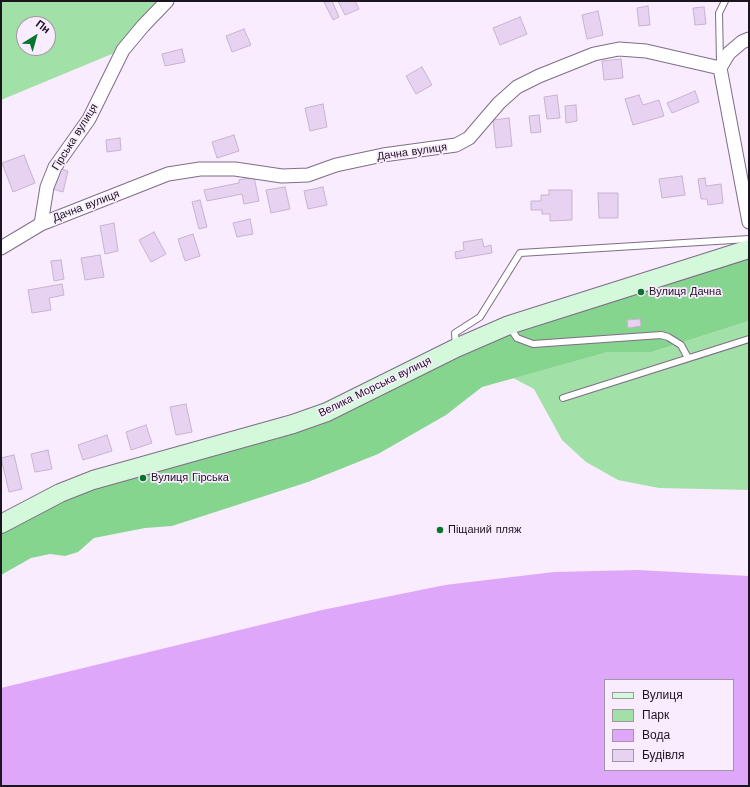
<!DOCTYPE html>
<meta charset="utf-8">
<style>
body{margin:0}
#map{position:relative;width:750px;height:787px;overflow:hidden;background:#f8ecfe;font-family:"Work Sans",sans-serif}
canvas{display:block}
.frame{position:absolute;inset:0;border:2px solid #1c141f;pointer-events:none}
.legend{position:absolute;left:604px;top:679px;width:130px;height:92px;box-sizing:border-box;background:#f8ecfe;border:1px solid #a096a5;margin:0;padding:5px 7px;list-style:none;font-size:12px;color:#1c141f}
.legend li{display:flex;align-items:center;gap:8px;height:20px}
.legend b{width:20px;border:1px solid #a096a5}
.north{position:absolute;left:16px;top:16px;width:40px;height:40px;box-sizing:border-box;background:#f8ecfe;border:1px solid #a096a5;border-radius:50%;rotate:37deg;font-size:11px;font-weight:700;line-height:16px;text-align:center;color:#1c141f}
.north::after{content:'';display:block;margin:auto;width:14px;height:18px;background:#07762a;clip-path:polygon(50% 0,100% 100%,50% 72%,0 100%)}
</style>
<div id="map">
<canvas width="750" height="787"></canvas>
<div class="frame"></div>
<ul class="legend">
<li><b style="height:5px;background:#d4f8da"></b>Вулиця</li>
<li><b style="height:11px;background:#a1e1a7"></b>Парк</li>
<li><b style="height:11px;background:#dfa7f9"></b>Вода</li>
<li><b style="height:11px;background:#e7d3f1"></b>Будівля</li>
</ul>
<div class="north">Пн</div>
</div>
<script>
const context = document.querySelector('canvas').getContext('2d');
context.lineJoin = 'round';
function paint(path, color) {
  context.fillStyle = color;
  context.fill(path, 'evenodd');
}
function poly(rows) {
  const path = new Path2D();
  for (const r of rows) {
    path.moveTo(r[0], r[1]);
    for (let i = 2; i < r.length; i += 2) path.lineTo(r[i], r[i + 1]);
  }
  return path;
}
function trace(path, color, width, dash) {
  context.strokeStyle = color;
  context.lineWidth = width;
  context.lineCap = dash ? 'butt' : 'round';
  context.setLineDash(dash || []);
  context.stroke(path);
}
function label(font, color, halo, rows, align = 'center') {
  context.font = font + ' "Work Sans",sans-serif';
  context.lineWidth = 3.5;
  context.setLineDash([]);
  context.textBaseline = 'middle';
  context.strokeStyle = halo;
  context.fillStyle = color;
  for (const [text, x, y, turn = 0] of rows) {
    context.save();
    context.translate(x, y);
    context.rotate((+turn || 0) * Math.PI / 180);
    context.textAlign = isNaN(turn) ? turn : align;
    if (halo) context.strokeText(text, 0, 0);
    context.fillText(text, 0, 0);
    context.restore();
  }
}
const green = poly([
 [1,1,163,1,119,51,1,100],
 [24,24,48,24,48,48,24,48],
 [749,321,749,490,659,488,618,480,586,462,562,440,534,389,513,378,608,352,652,352]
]);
const forest = poly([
 [749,249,749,321,652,352,608,352,482,387,446,415,378,454,308,482,172,526,145,528,94,538,78,552,65,556,50,554,31,558,1,575,1,524,35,507,293,424,456,348]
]);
const water = poly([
 [638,570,749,576,749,786,1,786,1,688,322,610,445,585,554,572],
 [605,680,733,680,733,770,605,770]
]);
const building = poly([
 [332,1,339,17,333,20,324,2,332,1],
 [338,1,355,1,359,9,345,15,338,1],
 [648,6,650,25,639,26,637,8,648,6],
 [704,7,706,24,695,25,693,8,704,7],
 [598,11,603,35,587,39,582,15,598,11],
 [520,17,527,34,500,45,493,28,520,17],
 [244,29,251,45,232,52,226,36,244,29],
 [182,49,185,62,165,66,162,54,182,49],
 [621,59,623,78,604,80,602,61,621,59],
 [422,67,432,85,416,94,406,76,422,67],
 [695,91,699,102,672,113,667,103,695,91],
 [557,95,560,118,547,119,544,97,557,95],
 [639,95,643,105,659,100,664,116,633,125,625,99,639,95],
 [323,104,327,127,310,131,305,108,323,104],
 [576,105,577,121,566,123,565,106,576,105],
 [539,115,541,132,531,133,529,116,539,115],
 [509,118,512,146,496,148,493,120,509,118],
 [234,135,239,151,217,158,212,142,234,135],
 [120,138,121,150,107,152,106,140,120,138],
 [24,155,35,183,13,192,2,163,24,155],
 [58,168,68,171,63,192,53,189,58,168],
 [682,176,685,195,662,198,659,179,682,176],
 [254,177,259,201,244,204,242,194,207,201,204,190,239,183,239,180,254,177],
 [705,178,706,186,721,184,723,203,708,205,707,199,701,199,698,179,705,178],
 [285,187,290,209,271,213,266,190,285,187],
 [323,187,327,205,308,209,304,191,323,187],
 [549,190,572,190,572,220,550,221,550,214,542,214,542,210,531,210,531,201,541,201,541,195,549,195,549,190],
 [598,193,618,193,618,218,599,218,598,193],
 [200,200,207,227,199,229,192,202,200,200],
 [250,219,253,234,237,237,233,223,250,219],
 [114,223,118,251,105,254,100,226,114,223],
 [154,232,166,254,151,262,139,240,154,232],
 [193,234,200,256,185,261,178,239,193,234],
 [482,239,484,247,491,245,492,253,456,259,455,252,464,250,463,242,482,239],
 [100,255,104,277,85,280,81,258,100,255],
 [61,260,64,279,54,281,51,261,61,260],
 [62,284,64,295,49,298,51,310,32,313,28,290,62,284],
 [640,319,641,326,628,328,627,320,640,319],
 [186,404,192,432,176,435,170,407,186,404],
 [146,425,152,443,131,450,126,432,146,425],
 [107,435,112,451,83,460,78,445,107,435],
 [48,450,52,469,35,472,31,454,48,450],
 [14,455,22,489,9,492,1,458,14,455]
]);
const lane = poly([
 [720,62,719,13,725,1],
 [509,326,517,338,533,344,661,335,668,337,681,345,688,358],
 [456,347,455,333,480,317,520,253,749,239],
 [563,398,749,339]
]);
const street = poly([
 [720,68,749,222],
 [720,68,729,53,742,42,749,39],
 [41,224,47,187,55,167,89,119,123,50,143,26,167,1],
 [1,248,41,224,168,174,200,169,235,169,282,176,308,175,336,165,383,155,456,145,469,138,499,103,517,87,539,76,594,54,619,49,646,51,720,68]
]);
const secondary = poly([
 [1,524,60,493,93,480,293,424,327,412,456,348,509,325,749,249]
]);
const markers = [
 [641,292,4,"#07762a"],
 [143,478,4,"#07762a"],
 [440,530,4,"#07762a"]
];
const streetNames = [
 ["Гірська вулиця",75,137,-58],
 ["Дачна вулиця",412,152,-8],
 ["Дачна вулиця",86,206,-21],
 ["Велика Морська вулиця",375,387,-26]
];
const poiNames = [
 ["Вулиця Дачна",649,292],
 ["Вулиця Гірська",151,478],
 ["Піщаний пляж",448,530]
];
paint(green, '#a1e1a7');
paint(forest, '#85d58e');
paint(water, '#dfa7f9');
paint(building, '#e7d3f1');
trace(building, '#c7b3d1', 1);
trace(lane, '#7f6d88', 8);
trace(street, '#7f6d88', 15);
trace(secondary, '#7f6d88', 20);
trace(lane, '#fff', 6);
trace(street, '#fff', 13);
trace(secondary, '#d4f8da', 18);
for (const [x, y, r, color] of markers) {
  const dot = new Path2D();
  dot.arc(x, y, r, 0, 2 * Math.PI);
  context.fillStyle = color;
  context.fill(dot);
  trace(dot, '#f8ecfe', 1.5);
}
label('11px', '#1c141f', '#f8ecfe', streetNames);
label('11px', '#1c141f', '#f8ecfe', poiNames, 'left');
</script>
